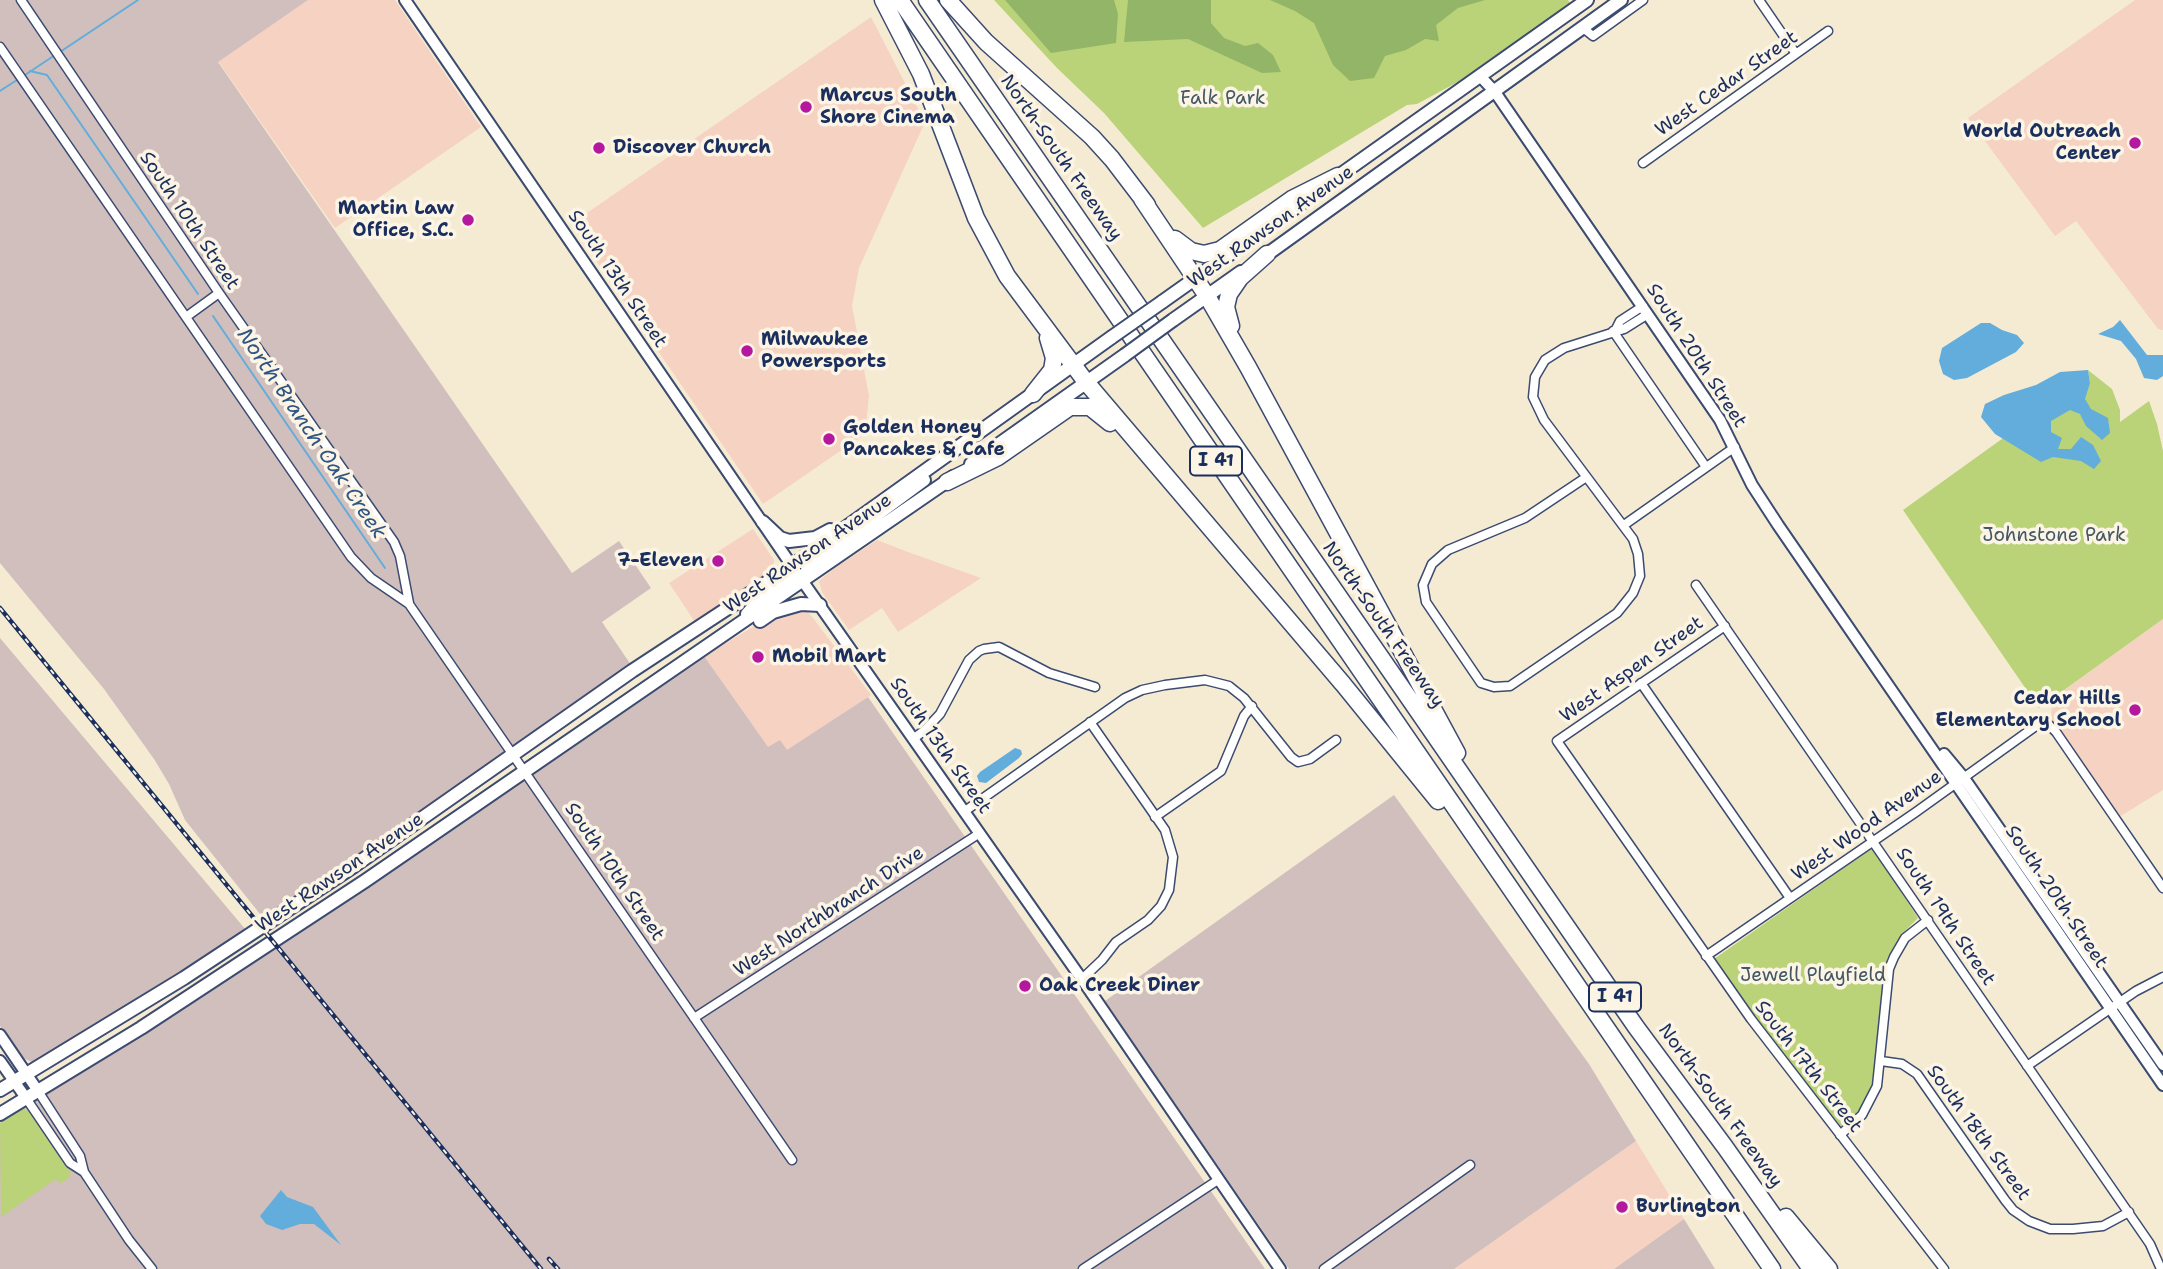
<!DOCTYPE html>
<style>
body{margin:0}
canvas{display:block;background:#f5ebd3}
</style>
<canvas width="2163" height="1269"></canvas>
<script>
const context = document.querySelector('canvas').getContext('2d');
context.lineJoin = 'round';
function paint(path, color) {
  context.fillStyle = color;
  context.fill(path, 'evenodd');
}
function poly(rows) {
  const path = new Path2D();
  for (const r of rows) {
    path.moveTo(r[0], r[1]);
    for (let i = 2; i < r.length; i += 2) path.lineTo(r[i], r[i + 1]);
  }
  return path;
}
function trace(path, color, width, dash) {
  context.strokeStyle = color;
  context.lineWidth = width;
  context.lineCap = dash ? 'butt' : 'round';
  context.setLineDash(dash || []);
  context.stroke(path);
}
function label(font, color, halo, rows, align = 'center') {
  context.font = font + ' "Shantell Sans",sans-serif';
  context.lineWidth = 7;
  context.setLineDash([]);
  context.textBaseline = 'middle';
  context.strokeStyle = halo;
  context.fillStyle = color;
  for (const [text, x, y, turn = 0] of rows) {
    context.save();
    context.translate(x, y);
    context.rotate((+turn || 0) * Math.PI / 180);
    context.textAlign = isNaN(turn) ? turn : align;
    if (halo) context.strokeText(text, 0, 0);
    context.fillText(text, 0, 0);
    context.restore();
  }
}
const built = poly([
 [308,0,395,0,481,127,335,228,218,61],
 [2135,0,2163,0,2163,330,2158,329,2076,221,2055,236,1968,118],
 [871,17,925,122,859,268,852,306,869,396,865,434,763,504,571,224],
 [753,529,774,560,773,570,695,622,669,583],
 [877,540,908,552,981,578,898,632,882,608,849,630,822,592,819,581,835,568],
 [798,608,806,610,813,618,871,695,787,751,768,748,704,656,773,615],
 [2163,619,2163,790,2119,817,2058,726,2051,720,2052,699],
 [1636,1141,1684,1219,1614,1269,1454,1269]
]);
const industrial = poly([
 [0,0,308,0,218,62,572,573,619,541,651,588,602,622,631,665,558,714,332,874,264,919,185,820,169,784,154,759,104,689,0,563],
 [0,638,246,930,53,1052,32,1062,20,1057,0,1026],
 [704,656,768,747,780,740,787,750,868,697,1265,1269,0,1269,0,1123,284,941],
 [1394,795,1589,1064,1636,1141,1454,1269,1289,1269,1105,1001],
 [1684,1219,1715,1269,1614,1269]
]);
const green = poly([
 [994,0,1568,0,1571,4,1465,78,1417,104,1407,105,1203,228,1104,113,1057,68],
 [2088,370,2112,389,2120,410,2120,422,2149,401,2157,424,2163,451,2163,619,2039,708,1903,510,2077,385,2090,383],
 [1871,849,1874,850,1918,918,1901,935,1887,959,1873,1081,1870,1093,1857,1114,1848,1123,1840,1127,1753,1016,1714,959],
 [23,1109,29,1111,71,1172,70,1177,60,1184,56,1179,1,1217,0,1123]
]);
const forest = poly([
 [1005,0,1114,0,1118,14,1116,43,1051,53],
 [1128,0,1211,0,1211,23,1224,38,1245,46,1258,43,1273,55,1281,72,1262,73,1188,39,1124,42],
 [1270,0,1485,0,1458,8,1436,25,1439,41,1425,39,1406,50,1385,56,1374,78,1350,81,1333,65,1314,23,1295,11]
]);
const water = poly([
 [2120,320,2147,355,2163,355,2163,376,2157,380,2144,378,2136,359,2121,341,2098,334,2113,327],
 [1981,323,1990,323,2002,330,2017,335,2024,343,2016,352,1967,378,1954,380,1943,374,1939,361,1942,348],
 [2088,370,2090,383,2085,399,2091,409,2108,418,2110,433,2102,440,2086,426,2080,414,2070,410,2051,421,2051,432,2062,438,2058,449,2071,449,2081,437,2093,445,2101,461,2094,469,2081,461,2053,457,2041,462,1995,434,1981,417,1985,404,2004,395,2036,385,2060,372],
 [1015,748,1021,750,1022,754,1019,758,986,783,979,782,977,776,980,772],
 [281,1190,287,1197,313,1207,341,1245,314,1224,300,1224,282,1230,266,1224,260,1216]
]);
const stream = poly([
 [60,52,138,0],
 [30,71,47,75,198,294],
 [25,75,55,55],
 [0,91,17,80],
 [213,316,385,568]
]);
const minor = poly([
 [21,0,219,293,394,542,400,556,409,603],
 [1759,0,1796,54],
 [1583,28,1593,36,1643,0],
 [0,47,351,557,371,578,409,604,792,1160],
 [1643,163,1828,31],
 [186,317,219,293],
 [1613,331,1706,467],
 [1615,331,1620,321,1643,306],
 [1585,478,1525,518,1448,550,1432,564,1423,585,1426,602,1481,683,1494,687,1510,686,1617,613,1633,593,1640,576,1638,554,1633,539,1544,420,1533,397,1535,377,1545,360,1564,348,1624,329,1648,314],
 [1624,525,1735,447],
 [1696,585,2150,1244,2161,1269],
 [1725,626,1557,741,1751,1019,1944,1269],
 [1641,683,1790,898],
 [913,739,925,730,940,714,969,660,979,651,984,649,999,647,1049,673,1095,687],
 [965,811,1125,698,1142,690,1165,685,1205,680,1229,686,1244,698,1291,757,1298,762,1310,759,1336,740],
 [1155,817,1221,771,1244,716,1252,706],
 [1706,956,1916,812,2040,723,2049,725,2056,732,2163,888],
 [1082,979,1102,960,1116,942,1148,920,1161,906,1169,890,1173,857,1165,830,1090,722],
 [694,1018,980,833],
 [1881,1061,1902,1064,1917,1074,2005,1200,2013,1210,2029,1221,2050,1229,2073,1229,2103,1226,2129,1212],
 [2027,1066,2136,991,2163,977],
 [38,1091,80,1156,84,1172,129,1240,152,1269],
 [26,1098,70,1163,84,1172],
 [1840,1135,1862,1115,1877,1086,1889,969,1894,957,1905,938,1928,920],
 [1083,1269,1218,1180],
 [1324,1269,1470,1165]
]);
const tertiary = poly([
 [405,0,792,566,1088,988,1280,1269],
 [1480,76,1495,92,1720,420,1752,485,1778,525,2163,1085],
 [1944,754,1964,778,2163,1065],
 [0,1035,38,1091],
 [0,1061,26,1098]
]);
const secondary = poly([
 [1333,180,1587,0],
 [1262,258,1621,0],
 [1162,302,1313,195],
 [1173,320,1241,272],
 [971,464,1125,355],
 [763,522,780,538,789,541,815,538,830,530],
 [803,581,809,565,924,480],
 [747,614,758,602,790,580,792,566],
 [760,621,773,612,801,604,820,605],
 [0,1090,184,978,354,866,632,671,792,566,1112,337],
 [0,1114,141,1028,365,881,953,477]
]);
const motorway = poly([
 [883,0,921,74,976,218,1007,276,1086,382,1343,684,1438,801],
 [900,0,1772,1269],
 [927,0,1636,1027,1725,1147,1811,1269],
 [948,0,986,42,1092,137,1112,159,1147,205],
 [1142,199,1207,296,1248,367,1457,753],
 [1175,239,1191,251,1204,254,1220,250,1292,199,1338,176],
 [1231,326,1226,307,1229,294,1240,278,1267,254],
 [1033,394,1052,370,1054,358,1048,338],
 [947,482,998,457,1070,407,1090,407,1110,423],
 [1786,1217,1829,1269]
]);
const rail = poly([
 [0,608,541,1269],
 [549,1259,558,1269]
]);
const secondaryBridge = poly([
 [1112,337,1162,302],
 [1125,355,1173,320]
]);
const markers = [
 [806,107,7,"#b5179e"],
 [2135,143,7,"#b5179e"],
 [599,148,7,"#b5179e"],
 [468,220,7,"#b5179e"],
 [747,351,7,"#b5179e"],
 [829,439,7,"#b5179e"],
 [718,561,7,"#b5179e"],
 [758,657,7,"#b5179e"],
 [2135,710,7,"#b5179e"],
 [1025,986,7,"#b5179e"],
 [1622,1207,7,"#b5179e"]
];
const shields = [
 [1216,461,52],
 [1615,997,52]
];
const shieldNames = [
 ["I 41",1216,461],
 ["I 41",1615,997]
];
const streetNames = [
 ["West Cedar Street",1727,84,-35],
 ["North-South Freeway",1061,158,55],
 ["South 10th Street",189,221,56],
 ["West Rawson Avenue",1271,227,-35],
 ["South 13th Street",617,279,56],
 ["South 20th Street",1696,356,57],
 ["West Rawson Avenue",808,554,-34],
 ["North-South Freeway",1383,625,55],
 ["West Aspen Street",1632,670,-35],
 ["South 13th Street",940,746,55],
 ["West Wood Avenue",1867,826,-35],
 ["South 10th Street",614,872,56],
 ["West Rawson Avenue",340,873,-34],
 ["South 20th Street",2056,897,56],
 ["West Northbranch Drive",829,912,-33],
 ["South 19th Street",1945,917,56],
 ["South 17th Street",1808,1067,52],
 ["North-South Freeway",1720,1106,54],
 ["South 18th Street",1978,1133,54]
];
const poiNames = [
 ["Marcus South",820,96],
 ["Shore Cinema",820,118],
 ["World Outreach",2121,132,"right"],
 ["Center",2121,154,"right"],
 ["Discover Church",613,148],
 ["Martin Law",454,209,"right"],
 ["Office, S.C.",454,231,"right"],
 ["Milwaukee",761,340],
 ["Powersports",761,362],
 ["Golden Honey",843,428],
 ["Pancakes & Cafe",843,450],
 ["7-Eleven",704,561,"right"],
 ["Mobil Mart",772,657],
 ["Cedar Hills",2121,699,"right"],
 ["Elementary School",2121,721,"right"],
 ["Oak Creek Diner",1039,986],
 ["Burlington",1636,1207]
];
const parkNames = [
 ["Falk Park",1223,99],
 ["Johnstone Park",2054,536],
 ["Jewell Playfield",1813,976]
];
const waterNames = [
 ["North Branch Oak Creek",311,434,56]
];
paint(built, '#f5d2c2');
paint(industrial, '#d1bfbd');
paint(green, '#bad378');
paint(forest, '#93b568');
paint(water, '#62addb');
trace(stream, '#62addb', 2);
trace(minor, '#3c4b70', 11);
trace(tertiary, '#3c4b70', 14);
trace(secondary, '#3c4b70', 16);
trace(motorway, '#3c4b70', 19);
trace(minor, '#fff', 8);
trace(tertiary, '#fff', 10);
trace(secondary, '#fff', 12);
trace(motorway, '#fff', 16);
trace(rail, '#1b2f5e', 4.5);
trace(rail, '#fcf5e5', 2, [5]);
trace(secondaryBridge, '#3c4b70', 16, []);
trace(secondaryBridge, '#fff', 12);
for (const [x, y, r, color] of markers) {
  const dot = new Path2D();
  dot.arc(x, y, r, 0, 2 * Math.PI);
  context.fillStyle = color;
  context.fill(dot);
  trace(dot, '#fcf5e5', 2.5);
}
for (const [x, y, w] of shields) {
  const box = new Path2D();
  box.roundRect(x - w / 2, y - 14.5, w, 29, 5);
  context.fillStyle = '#fcf5e5';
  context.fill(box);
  trace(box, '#1b2f5e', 2);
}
label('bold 18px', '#1b2f5e', null, shieldNames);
label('19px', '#1b2f5e', '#fcf5e5', streetNames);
label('bold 19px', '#1b2f5e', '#fcf5e5', poiNames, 'left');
label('19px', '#435864', '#fcf5e5', parkNames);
label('italic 21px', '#305584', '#fcf5e5', waterNames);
</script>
